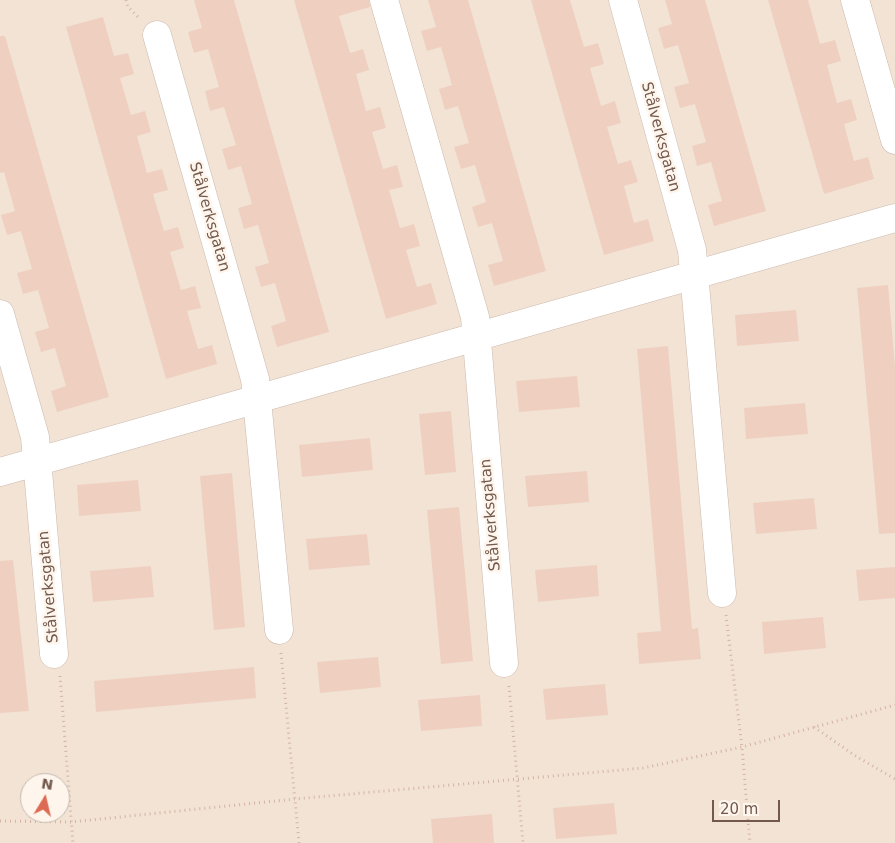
<!DOCTYPE html>
<meta charset="utf-8">
<style>
body{margin:0}
#map{position:relative;width:895px;height:843px;overflow:hidden;background:#fbf2e7;font-family:"DejaVu Sans",sans-serif}
canvas{display:block}
.north{position:absolute;left:20px;top:773px;width:50px;height:50px;box-sizing:border-box;background:#fef6ed;border:1px solid #c6b7ad;border-radius:50%;rotate:9deg;font-size:14px;font-weight:700;line-height:20px;text-align:center;color:#73584d}
.north::after{content:'';display:block;margin:auto;width:18px;height:22px;background:#dd6a53;clip-path:polygon(50% 0,100% 100%,50% 72%,0 100%)}
.scale{position:absolute;left:712px;top:800px;width:68px;height:22px;box-sizing:border-box;border:2px solid #73584d;border-top:0;padding-left:6px;font-size:15px;line-height:18px;white-space:nowrap;color:#73584d;-webkit-text-stroke:4px #fef6ed;paint-order:stroke}
</style>
<div id="map">
<canvas width="895" height="843"></canvas>
<div class="north">N</div>
<div class="scale">20 m</div>
</div>
<script>
const context = document.querySelector('canvas').getContext('2d');
context.lineJoin = 'round';
function paint(path, color) {
  context.fillStyle = color;
  context.fill(path, 'evenodd');
}
function poly(rows) {
  const path = new Path2D();
  for (const r of rows) {
    path.moveTo(r[0], r[1]);
    for (let i = 2; i < r.length; i += 2) path.lineTo(r[i], r[i + 1]);
  }
  return path;
}
function trace(path, color, width, dash) {
  context.strokeStyle = color;
  context.lineWidth = width;
  context.lineCap = dash ? 'butt' : 'round';
  context.setLineDash(dash || []);
  context.stroke(path);
}
function label(font, color, halo, rows, align = 'center') {
  context.font = font + ' "DejaVu Sans",sans-serif';
  context.lineWidth = 5;
  context.setLineDash([]);
  context.textBaseline = 'middle';
  context.strokeStyle = halo;
  context.fillStyle = color;
  for (const [text, x, y, turn = 0] of rows) {
    context.save();
    context.translate(x, y);
    context.rotate((+turn || 0) * Math.PI / 180);
    context.textAlign = isNaN(turn) ? turn : align;
    if (halo) context.strokeText(text, 0, 0);
    context.fillText(text, 0, 0);
    context.restore();
  }
}
const residential = poly([
 [0,0,895,0,895,843,0,843],
 [30,783,60,783,60,813,30,813]
]);
const building = poly([
 [194,0,234,0,329,332,277,347,271,326,286,321,275,283,261,287,255,267,269,263,258,225,244,229,238,208,252,204,241,166,228,170,222,149,236,145,224,107,210,111,205,91,219,87,208,49,194,53,188,32,202,28],
 [294,0,369,0,370,7,339,16,350,53,363,49,369,70,356,74,366,111,380,107,386,128,372,132,383,169,397,165,403,187,389,190,400,228,414,224,420,246,406,250,417,287,431,283,437,304,386,319],
 [428,0,468,0,546,271,494,286,488,265,503,261,492,223,478,227,472,207,486,202,475,165,461,169,454,147,469,143,458,106,445,110,439,89,452,85,441,47,427,51,421,31,436,27],
 [531,0,570,0,584,47,598,43,604,64,590,68,601,106,615,101,621,123,607,127,618,164,631,160,638,182,624,186,634,223,648,219,654,241,604,255],
 [665,0,705,0,766,211,714,226,708,205,722,201,711,162,697,166,692,146,706,142,695,104,680,108,674,87,689,83,678,45,664,49,658,28,672,24],
 [768,0,808,0,820,44,835,40,841,61,827,65,837,103,851,99,857,120,844,124,854,161,868,157,874,179,824,194],
 [103,17,114,56,128,53,134,74,120,78,131,115,145,111,151,132,137,136,147,173,162,169,168,190,153,194,164,231,178,227,184,248,170,252,181,290,195,286,201,308,187,311,198,349,212,345,217,364,166,379,66,27],
 [0,36,5,36,109,397,57,412,51,391,66,386,55,348,41,352,35,332,49,328,38,290,23,294,17,273,32,269,21,231,7,235,1,215,15,211,4,172,0,173],
 [888,285,895,366,895,533,879,534,857,288],
 [796,310,799,341,737,346,735,315],
 [668,346,692,629,698,628,701,659,639,664,637,633,661,631,637,349],
 [577,376,580,407,519,412,516,381],
 [805,403,808,434,746,439,744,408],
 [451,411,456,472,425,475,419,414],
 [370,438,373,470,302,477,299,445],
 [587,471,589,502,528,507,525,476],
 [232,473,245,627,214,630,200,476],
 [138,480,141,511,79,516,77,485],
 [814,498,817,529,756,534,753,503],
 [459,507,473,661,441,664,427,510],
 [367,534,370,565,309,570,306,539],
 [13,560,29,711,0,713,0,561],
 [597,565,599,596,538,602,535,570],
 [151,566,154,597,93,602,90,571],
 [895,567,895,598,859,601,856,570],
 [823,617,826,648,764,654,762,622],
 [378,657,381,687,320,693,317,662],
 [254,667,256,698,96,712,94,681],
 [605,684,608,715,546,720,543,689],
 [480,695,482,726,421,731,418,700],
 [614,803,617,834,556,839,553,808],
 [492,814,494,843,433,843,431,819]
]);
const path = poly([
 [126,0,128,7,140,19],
 [726,615,742,747,750,843],
 [281,653,299,843],
 [60,676,73,843],
 [509,686,523,843],
 [814,727,854,755,895,779],
 [0,821,71,822,295,799,643,768,742,747,895,705]
]);
const minor = poly([
 [384,0,475,317,504,663],
 [623,0,692,250,722,593],
 [855,0,895,140],
 [157,35,255,379,279,630],
 [0,314,35,437,54,654],
 [0,472,895,218]
]);
const streetNames = [
 ["Stålverksgatan",660,137,75],
 ["Stålverksgatan",209,217,74],
 ["Stålverksgatan",491,515,-95],
 ["Stålverksgatan",49,587,-95]
];
paint(residential, '#f2e3d5');
paint(building, '#efd0c0');
trace(minor, '#ccb9ad', 29);
trace(path, '#d4b3a3', 3, [1, 4]);
trace(minor, '#fff', 28);
label('15px', '#73584d', '#fef6ed', streetNames);
</script>
